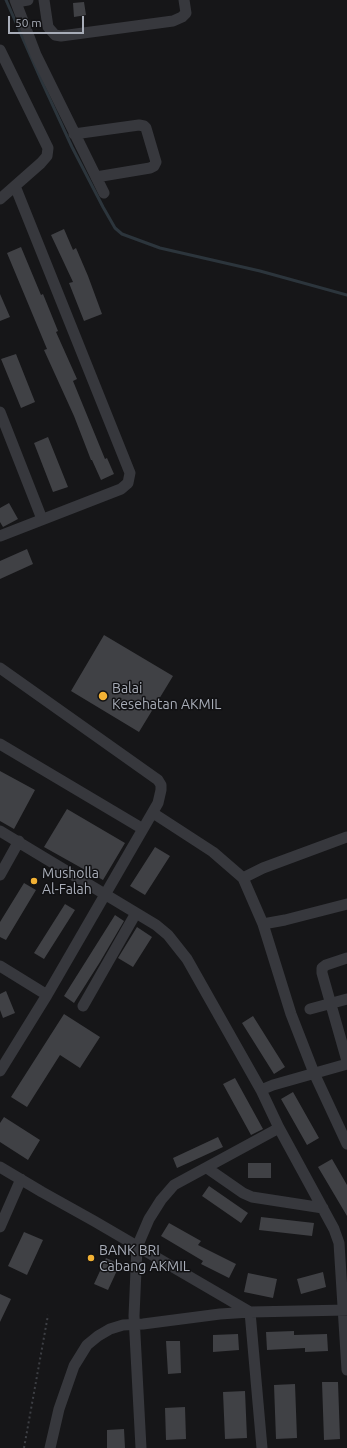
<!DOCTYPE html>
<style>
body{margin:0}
#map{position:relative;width:347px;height:1448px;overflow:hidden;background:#161618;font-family:Ubuntu,sans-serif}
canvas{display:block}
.scale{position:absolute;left:8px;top:16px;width:76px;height:18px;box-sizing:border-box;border:2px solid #a8adb8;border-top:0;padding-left:5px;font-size:12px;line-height:14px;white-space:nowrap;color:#a8adb8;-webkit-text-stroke:3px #111113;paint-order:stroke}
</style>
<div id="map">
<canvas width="347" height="1448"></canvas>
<div class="scale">50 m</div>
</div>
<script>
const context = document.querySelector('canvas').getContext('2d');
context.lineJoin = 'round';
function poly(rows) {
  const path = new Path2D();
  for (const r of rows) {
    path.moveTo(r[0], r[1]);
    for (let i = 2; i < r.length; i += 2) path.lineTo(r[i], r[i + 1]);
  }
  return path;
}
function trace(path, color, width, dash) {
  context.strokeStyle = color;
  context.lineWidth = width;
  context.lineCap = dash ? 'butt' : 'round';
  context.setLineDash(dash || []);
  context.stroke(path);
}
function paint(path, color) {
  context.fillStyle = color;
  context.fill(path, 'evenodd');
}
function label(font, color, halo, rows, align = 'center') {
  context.font = font + ' Ubuntu,sans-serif';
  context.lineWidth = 3;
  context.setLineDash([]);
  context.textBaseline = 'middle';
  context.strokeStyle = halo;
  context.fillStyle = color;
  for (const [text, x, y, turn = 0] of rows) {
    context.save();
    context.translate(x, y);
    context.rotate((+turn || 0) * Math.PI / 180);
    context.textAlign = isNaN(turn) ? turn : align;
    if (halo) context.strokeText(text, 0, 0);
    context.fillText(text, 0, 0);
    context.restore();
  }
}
const stream = poly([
 [6,0,42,82,72,147,103,207,115,228,122,234,160,248,260,271,347,295]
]);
const building = poly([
 [84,2,86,15,74,17,73,3],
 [64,229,73,250,76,248,88,276,102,314,84,321,69,283,73,282,51,235],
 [21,247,41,295,43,294,58,331,56,332,77,379,73,381,105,459,107,458,114,474,101,480,92,460,91,460,74,416,44,350,47,349,7,253],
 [0,294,10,317,0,321],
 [16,354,35,402,21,408,1,359],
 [48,437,68,487,53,492,34,443],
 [9,503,18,519,3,527,0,522,0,508],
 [27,549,33,564,0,579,0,561],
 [104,635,173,676,139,732,71,691],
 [0,771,35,790,14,829,0,821],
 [67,809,125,843,103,880,44,847],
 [155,847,170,856,145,895,130,886],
 [24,883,36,890,6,940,0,937,0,922],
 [65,904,75,910,44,959,34,953],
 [115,915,124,921,100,962,74,1003,64,996],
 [137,927,152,937,133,967,118,958],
 [6,991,15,1013,3,1018,0,1010,0,994],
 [64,1014,100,1037,80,1068,60,1055,27,1107,11,1097],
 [253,1016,285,1067,274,1074,242,1023],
 [235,1078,263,1129,251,1135,223,1084],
 [293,1092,319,1138,307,1145,281,1099],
 [4,1117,40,1140,28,1160,0,1142,0,1123],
 [218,1137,223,1147,177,1168,173,1158],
 [332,1159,347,1185,347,1216,318,1167],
 [248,1163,271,1163,271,1178,248,1178],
 [209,1186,248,1213,241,1223,202,1196],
 [261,1217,314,1223,312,1236,259,1230],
 [169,1223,201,1241,198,1245,236,1264,229,1278,201,1264,203,1261,161,1236],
 [24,1232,43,1240,27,1275,8,1266],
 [106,1258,120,1264,108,1290,94,1284],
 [323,1272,326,1287,301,1294,297,1279],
 [248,1273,277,1279,273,1298,244,1292],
 [0,1294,11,1299,0,1322],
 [294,1331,294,1335,327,1334,328,1351,305,1352,305,1348,267,1350,266,1332],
 [238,1334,239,1350,213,1352,213,1335],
 [166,1341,180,1341,181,1373,168,1374],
 [322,1382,338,1382,340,1439,324,1440],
 [295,1384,297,1438,276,1439,274,1385],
 [245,1391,247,1438,225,1439,223,1392],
 [185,1407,186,1439,166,1440,165,1408],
 [124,1429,125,1448,107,1448,107,1430]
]);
const path = poly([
 [24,1448,48,1315]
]);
const street = poly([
 [15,0,36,55,104,193],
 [44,0,48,27,55,35,61,36,173,21,182,17,186,13,184,0],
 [16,2,28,0],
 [0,50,48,148,47,156,41,163,0,199],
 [74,134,139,125,144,126,146,128,156,162,154,166,150,168,96,177],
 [0,412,42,519],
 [0,536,121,489,128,483,130,473,15,186],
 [0,668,158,780,161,785,161,790,158,803,47,995,0,1071],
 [0,744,143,829],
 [153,813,213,852,243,878,263,924,291,1014,314,1073,347,1144],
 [0,831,156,925,168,935,187,959,261,1090,273,1085,347,1064],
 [0,875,19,841],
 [243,878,263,868,347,837],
 [263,924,285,920,347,904],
 [347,958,326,965,322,968,322,973,347,1061],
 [0,966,47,995],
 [83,1006,136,913],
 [310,1009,347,999],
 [261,1090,279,1128,334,1229,339,1243,347,1370],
 [0,1167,42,1192,94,1221,250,1312,262,1448],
 [207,1168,243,1193,252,1197,323,1208],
 [0,1227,21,1179],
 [50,1448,59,1409,74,1366,87,1345,98,1336,110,1329,123,1325,143,1324,220,1314,250,1312,347,1310],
 [141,1448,134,1316,137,1247,149,1219,161,1200,174,1185,279,1128]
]);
const markers = [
 [103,696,5,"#f2b134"],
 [34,881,4,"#f2b134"],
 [91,1258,4,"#f2b134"]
];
const poiNames = [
 ["Balai",112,688],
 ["Kesehatan AKMIL",112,704],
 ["Musholla",42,873],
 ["Al-Falah",42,889],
 ["BANK BRI",99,1250],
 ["Cabang AKMIL",99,1266]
];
trace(stream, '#2c353c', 3);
paint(building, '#404145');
trace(path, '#3d3f44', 2, [2, 3]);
trace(street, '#37383d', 11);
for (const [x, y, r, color] of markers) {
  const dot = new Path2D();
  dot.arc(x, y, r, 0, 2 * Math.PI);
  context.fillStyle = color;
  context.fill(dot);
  trace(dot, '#111113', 1.5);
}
label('14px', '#a8adb8', '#111113', poiNames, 'left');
</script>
